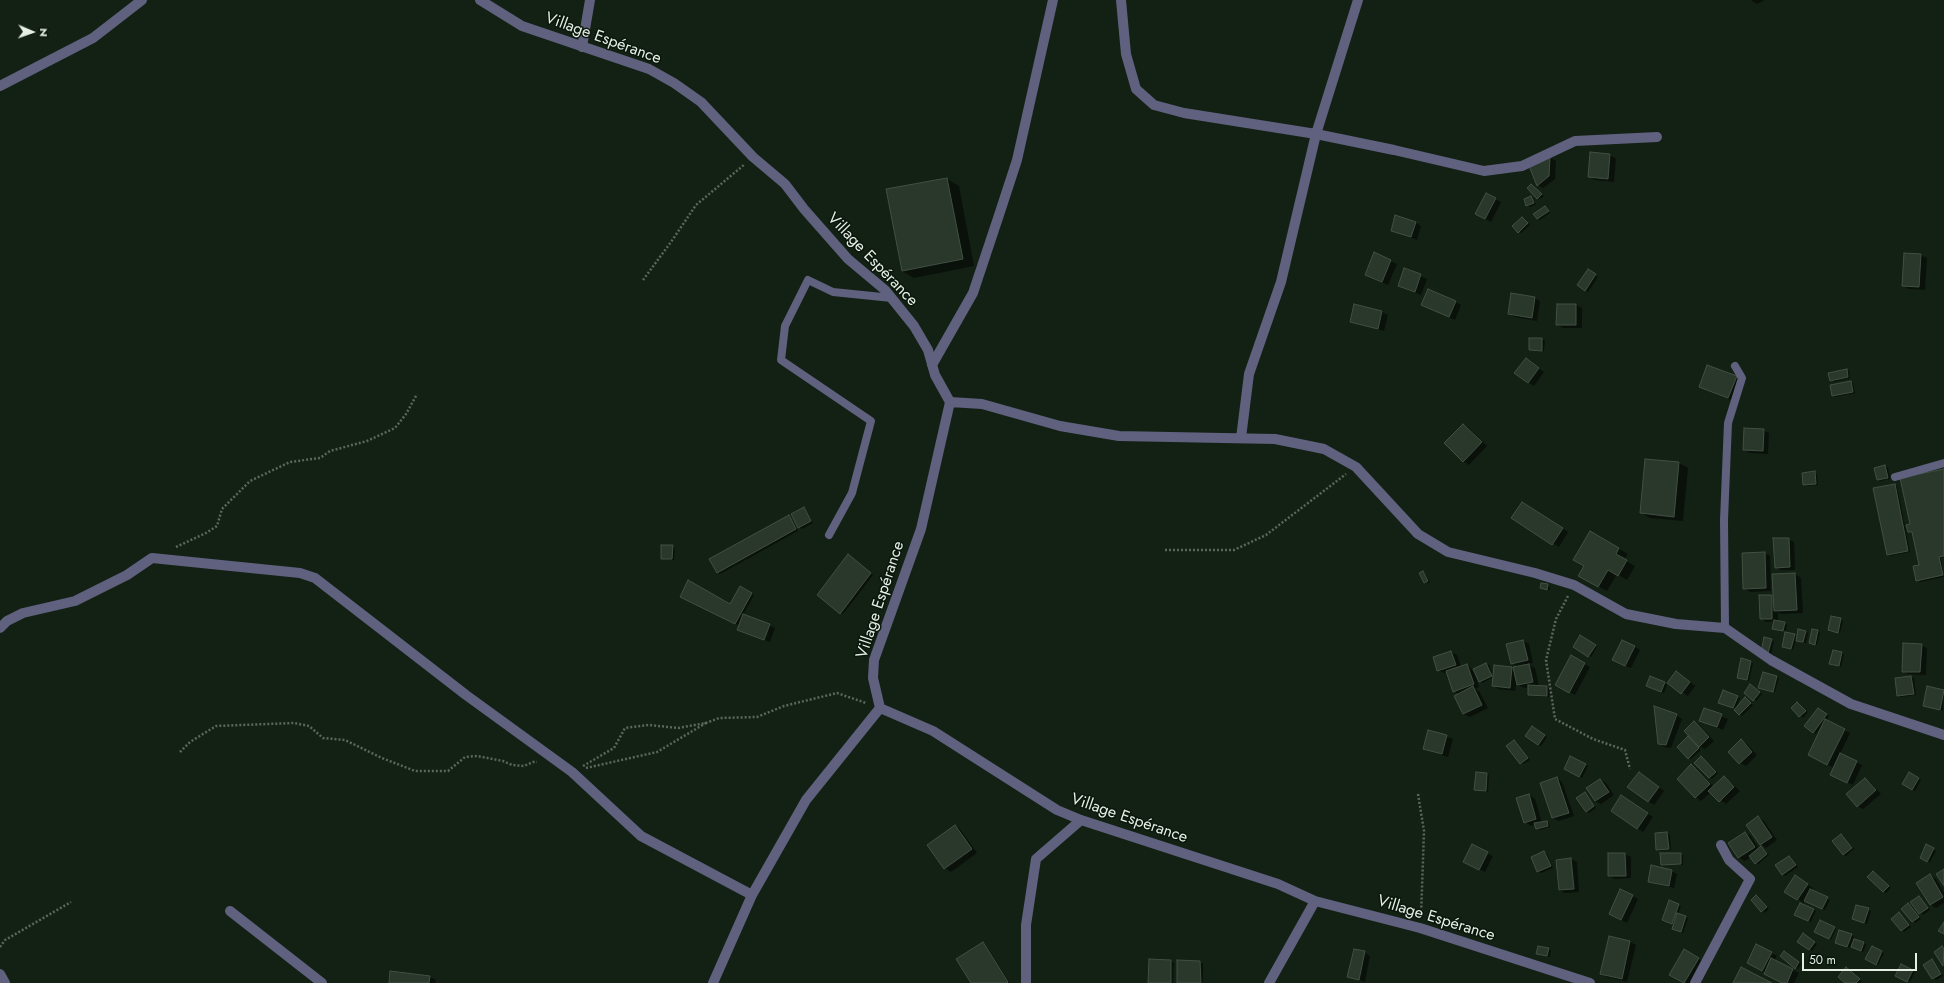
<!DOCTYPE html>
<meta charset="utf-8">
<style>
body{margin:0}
#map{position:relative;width:1944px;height:983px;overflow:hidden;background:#132014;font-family:Jost,sans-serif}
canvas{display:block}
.north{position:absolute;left:12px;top:12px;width:40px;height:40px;-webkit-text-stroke:3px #0a170c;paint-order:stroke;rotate:92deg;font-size:11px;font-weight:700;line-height:16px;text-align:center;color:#e6efe6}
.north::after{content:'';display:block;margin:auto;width:14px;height:18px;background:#e6efe6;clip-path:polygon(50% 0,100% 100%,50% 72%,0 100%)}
.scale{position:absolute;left:1802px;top:953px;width:115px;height:18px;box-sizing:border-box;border:2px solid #e6efe6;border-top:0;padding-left:5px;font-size:12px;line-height:14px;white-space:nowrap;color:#e6efe6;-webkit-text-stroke:3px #0a170c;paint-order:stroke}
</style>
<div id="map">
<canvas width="1944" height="983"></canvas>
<div class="north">N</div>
<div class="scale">50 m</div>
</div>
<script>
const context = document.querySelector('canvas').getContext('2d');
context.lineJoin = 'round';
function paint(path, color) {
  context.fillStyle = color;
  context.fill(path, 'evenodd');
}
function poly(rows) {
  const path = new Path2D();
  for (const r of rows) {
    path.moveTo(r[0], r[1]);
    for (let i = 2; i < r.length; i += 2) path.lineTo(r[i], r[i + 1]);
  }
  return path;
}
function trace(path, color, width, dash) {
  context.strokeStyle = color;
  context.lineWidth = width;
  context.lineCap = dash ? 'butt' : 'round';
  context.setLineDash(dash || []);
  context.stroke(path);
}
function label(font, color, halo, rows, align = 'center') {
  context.font = font + ' Jost,sans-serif';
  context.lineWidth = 3;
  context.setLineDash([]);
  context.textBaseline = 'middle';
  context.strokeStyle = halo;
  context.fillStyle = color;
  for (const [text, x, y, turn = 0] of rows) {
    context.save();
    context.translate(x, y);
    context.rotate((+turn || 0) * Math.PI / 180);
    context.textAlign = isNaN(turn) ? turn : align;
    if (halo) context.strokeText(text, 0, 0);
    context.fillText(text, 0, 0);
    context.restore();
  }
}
const shadow = poly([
 [1751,0,1765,0,1757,4],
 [1591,153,1610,155,1616,159,1614,182,1595,180,1589,177],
 [1550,158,1556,161,1555,179,1543,188,1538,185,1531,166],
 [947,179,959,186,974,266,914,278,902,271],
 [1531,185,1544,196,1540,199,1538,198],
 [1486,194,1501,202,1491,222,1476,214],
 [1531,197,1536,204,1530,207,1527,205],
 [1545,207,1550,213,1540,220,1537,218],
 [1524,219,1530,225,1521,233,1519,232],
 [1415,222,1421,226,1417,240,1392,230],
 [1375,254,1397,264,1388,285,1366,275],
 [1921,255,1927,258,1925,290,1909,289,1903,286],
 [1405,269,1427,279,1421,295,1399,285],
 [1588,270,1598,277,1588,292,1578,285],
 [1534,298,1540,301,1537,321,1515,317,1509,314],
 [1456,302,1461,305,1455,320,1422,305],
 [1355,305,1382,312,1388,315,1384,331,1357,324,1351,321],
 [1558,305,1576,305,1582,308,1582,328,1563,328,1557,324],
 [1530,339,1545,340,1544,351,1530,350],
 [1526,359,1544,372,1534,386,1528,382],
 [1846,370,1849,371,1850,378,1834,382,1831,380],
 [1736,377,1742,380,1734,401,1700,386],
 [1851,382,1853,383,1855,393,1835,397,1833,396],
 [1464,425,1469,428,1487,446,1469,465,1463,461],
 [1763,430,1769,433,1768,454,1750,453,1744,450],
 [1646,460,1679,463,1688,468,1683,521,1650,518,1641,513],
 [1885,466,1888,468,1890,479,1880,481,1878,479],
 [1944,470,1944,557,1941,558,1944,577,1920,582,1917,580,1920,566,1913,533,1909,532,1911,525],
 [1814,472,1817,474,1818,485,1807,486,1804,484],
 [1894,485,1897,486,1910,552,1890,556,1887,554,1874,488],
 [1528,506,1568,532,1559,547,1513,518],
 [804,508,813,523,802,529,799,527],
 [789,516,798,531,720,574,717,573],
 [1590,532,1628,554,1624,560,1635,566,1627,580,1617,574,1607,591,1580,576,1585,566],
 [1788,539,1794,542,1795,570,1781,570,1776,567],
 [672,546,675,548,674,560,662,558],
 [1764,553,1770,556,1771,591,1750,592,1744,588],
 [850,557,873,575,843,614,840,613],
 [1423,572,1425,573,1430,582,1428,583,1425,582],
 [1795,574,1801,578,1803,613,1781,614,1778,612,1778,622,1787,625,1786,631,1775,628,1775,621,1766,622,1761,618,1772,596,1774,598,1773,575],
 [1541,584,1550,587,1550,590,1541,588],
 [741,587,754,595,743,615,775,628,770,642,738,630,741,621,738,625,681,596,731,605],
 [1840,619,1843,621,1840,633,1829,630],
 [1818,631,1820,633,1817,645,1810,643],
 [1806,632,1808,633,1806,643,1796,640,1793,650,1783,646,1794,635,1798,637],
 [1581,636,1597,647,1591,657,1574,647],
 [1771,640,1774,641,1771,654,1765,653],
 [1523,641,1529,644,1533,663,1528,664,1535,668,1539,686,1550,688,1549,697,1531,696,1529,694,1529,687,1524,688,1516,684,1515,691,1498,689,1493,685,1494,677,1482,683,1476,674,1475,674,1479,687,1475,689,1479,691,1488,708,1470,717,1464,714,1456,696,1459,694,1453,691,1447,672,1444,673,1438,670,1451,652,1457,655,1461,667,1467,665,1473,670,1486,664,1489,665,1494,676,1512,668,1515,670,1518,667,1512,663],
 [1921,645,1927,648,1926,675,1908,674,1903,671],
 [1634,646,1640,650,1631,668,1619,663],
 [1842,653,1844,654,1841,667,1830,664],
 [1571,657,1590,667,1575,695,1556,685],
 [1751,662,1753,663,1749,681,1738,677],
 [1682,676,1695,686,1688,696,1668,683],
 [1651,677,1667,685,1664,693,1650,687],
 [1777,677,1779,678,1775,692,1762,689],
 [1911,677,1914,678,1916,695,1901,697,1898,696],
 [1753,687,1762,694,1756,701,1745,693],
 [1928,687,1944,691,1943,711,1924,706],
 [1737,697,1740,698,1736,709,1748,700,1753,705,1742,716,1736,709,1722,704],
 [1797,703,1808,712,1803,718,1792,708],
 [1704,709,1728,719,1723,730,1700,720],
 [1821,710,1829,716,1826,721,1850,733,1840,754,1862,765,1853,785,1837,778,1834,768,1815,758,1822,725,1816,734,1813,732],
 [1676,715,1682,719,1671,748,1664,747,1658,743],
 [1694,722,1700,726,1714,741,1705,749,1696,744,1701,750,1691,759,1689,758,1688,738,1693,741],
 [1532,727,1547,737,1541,746,1526,736],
 [1428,731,1453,739,1448,757,1424,749],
 [1514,741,1530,760,1523,764,1521,763],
 [1741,741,1747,744,1757,755,1746,766,1740,763,1729,752],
 [1571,757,1588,766,1582,778,1565,769],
 [1702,758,1718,773,1712,779,1709,778],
 [1691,766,1697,769,1714,787,1724,777,1740,791,1726,804,1711,792,1701,801,1696,797],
 [1910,773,1921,780,1915,791,1903,784],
 [1486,774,1489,775,1488,792,1475,790],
 [1644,776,1664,791,1654,805,1629,787],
 [1557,778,1562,782,1574,816,1559,821,1553,818,1542,784],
 [1865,779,1870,782,1881,794,1863,809,1857,806],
 [1601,780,1606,783,1614,795,1601,804,1595,801],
 [1585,793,1596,808,1589,813,1586,811],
 [1529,795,1535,799,1542,823,1546,822,1549,823,1550,827,1539,830,1537,828,1536,824,1531,826,1525,822],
 [1627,800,1653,817,1643,832,1612,811],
 [1758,817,1764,821,1777,840,1766,848,1761,844],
 [955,826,960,829,977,853,951,872,945,868,928,845],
 [1667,833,1670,835,1671,850,1660,851,1657,850],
 [1745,833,1751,836,1759,849,1761,847,1769,855,1758,864,1751,857,1745,861,1739,858,1730,843],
 [1841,835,1854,849,1846,856,1844,855],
 [1927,846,1936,851,1930,862,1921,857],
 [1544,852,1547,854,1553,868,1541,873,1538,872,1532,858],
 [1487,853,1493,856,1485,872,1470,865],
 [1625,854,1631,857,1631,878,1615,879,1609,876],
 [1680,854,1683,855,1683,865,1662,864],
 [1789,857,1798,867,1785,876,1782,874],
 [1571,859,1577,862,1579,892,1565,893,1559,890],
 [1671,871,1677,874,1674,888,1655,884,1649,881],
 [1873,872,1891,888,1886,893,1868,877],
 [1930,876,1936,879,1944,893,1944,903,1936,908,1930,904],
 [1801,880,1813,888,1811,891,1830,900,1825,910,1805,900,1804,903,1786,891],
 [1621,890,1638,899,1627,923,1610,914],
 [1757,896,1769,909,1765,913,1752,900],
 [1919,897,1930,910,1923,915,1912,902],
 [1801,904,1816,911,1811,922,1796,914],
 [1678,905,1681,906,1678,914,1688,918,1683,933,1673,929,1674,924,1666,921],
 [1908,905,1921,919,1915,923,1903,909],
 [1868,909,1871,911,1867,924,1855,920],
 [1899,914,1911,927,1904,932,1893,919],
 [1820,921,1836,929,1831,940,1815,932],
 [1851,935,1854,936,1850,948,1839,944],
 [1805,936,1817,944,1812,951,1798,941],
 [1610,937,1630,942,1636,945,1627,982,1607,977,1602,974],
 [983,943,985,944,1010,983,972,983],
 [1864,943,1866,945,1863,952,1855,948],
 [1872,947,1884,953,1878,965,1867,959],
 [1549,949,1551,950,1550,957,1540,955],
 [1684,950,1704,962,1692,983,1686,983,1671,974],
 [1364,952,1370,956,1365,982,1349,977],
 [1785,952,1801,964,1798,969,1795,968],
 [1771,953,1777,956,1774,961,1799,973,1794,983,1783,983,1753,966],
 [1171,961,1174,963,1173,983,1149,983],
 [1178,961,1203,963,1203,983,1178,983],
 [1932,961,1943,976,1936,980,1925,965],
 [1902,965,1915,972,1910,982,1897,976],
 [1847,968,1862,981,1860,983,1846,983],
 [391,972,430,977,436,980,435,983,390,983]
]);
const building = poly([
 [1590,152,1610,154,1608,179,1588,177,1590,152],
 [1550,157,1549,176,1537,186,1529,166,1550,157],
 [947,178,963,259,902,271,886,189,947,178],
 [1531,184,1542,194,1537,199,1527,188,1531,184],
 [1486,193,1496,198,1485,219,1475,214,1486,193],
 [1531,196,1534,203,1526,206,1524,199,1531,196],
 [1545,206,1549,211,1537,219,1533,214,1545,206],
 [1395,215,1416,222,1411,237,1391,231,1395,215],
 [1522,217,1528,223,1518,233,1512,226,1522,217],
 [1374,252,1391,260,1382,282,1365,275,1374,252],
 [1904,253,1921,254,1919,287,1902,286,1904,253],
 [1404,268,1421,274,1415,292,1398,286,1404,268],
 [1588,269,1596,274,1585,291,1577,285,1588,269],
 [1428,289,1456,301,1449,317,1421,305,1428,289],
 [1511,293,1535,297,1532,318,1508,314,1511,293],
 [1354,304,1382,311,1378,329,1350,322,1354,304],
 [1557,304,1576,304,1576,325,1556,325,1557,304],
 [1529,338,1542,338,1542,351,1529,350,1529,338],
 [1526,358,1539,368,1528,383,1514,373,1526,358],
 [1707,365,1737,376,1728,398,1699,387,1707,365],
 [1847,369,1848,377,1830,381,1828,373,1847,369],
 [1851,381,1853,392,1832,396,1830,385,1851,381],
 [1463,424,1482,442,1463,462,1444,443,1463,424],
 [1744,428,1764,429,1763,451,1743,450,1744,428],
 [1645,459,1679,462,1674,517,1640,513,1645,459],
 [1885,465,1888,478,1877,480,1874,468,1885,465],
 [1944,469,1944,556,1939,557,1943,575,1916,581,1913,566,1919,565,1912,532,1908,532,1906,525,1910,524,1900,478,1944,469],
 [1815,471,1816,484,1803,485,1802,473,1815,471],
 [1895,484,1908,551,1887,555,1873,488,1895,484],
 [1522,502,1563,528,1552,545,1511,518,1522,502],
 [804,507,811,521,798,528,791,514,804,507],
 [789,515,796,529,717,573,709,559,789,515],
 [1590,531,1619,548,1616,554,1627,560,1618,576,1608,570,1598,587,1578,576,1584,566,1573,560,1590,531],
 [1773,538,1789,538,1790,567,1775,568,1773,538],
 [661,545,673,545,672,559,661,559,661,545],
 [1765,552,1766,588,1743,589,1742,553,1765,552],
 [848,554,871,573,840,614,817,595,848,554],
 [1423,571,1428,581,1424,583,1419,573,1423,571],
 [1795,573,1797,610,1774,611,1772,574,1795,573],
 [688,580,730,604,740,586,752,593,735,624,680,597,688,580],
 [1541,583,1548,584,1547,590,1540,588,1541,583],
 [1759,595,1772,595,1772,619,1760,619,1759,595],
 [743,614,770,624,764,640,737,630,743,614],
 [1831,616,1841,618,1838,633,1828,630,1831,616],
 [1774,620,1785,622,1783,631,1772,629,1774,620],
 [1798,629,1806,631,1803,642,1796,641,1798,629],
 [1812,629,1818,630,1815,645,1809,643,1812,629],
 [1785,632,1795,634,1791,649,1782,647,1785,632],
 [1580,635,1596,645,1588,657,1573,647,1580,635],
 [1764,637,1772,639,1768,653,1761,652,1764,637],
 [1523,640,1528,660,1511,664,1506,644,1523,640],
 [1622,640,1635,646,1625,666,1612,660,1622,640],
 [1903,643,1922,644,1920,672,1902,672,1903,643],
 [1833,650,1842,652,1839,666,1829,664,1833,650],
 [1451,651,1456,665,1437,671,1433,657,1451,651],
 [1571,655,1585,663,1569,693,1555,685,1571,655],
 [1741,658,1751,661,1747,680,1737,678,1741,658],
 [1486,663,1492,676,1479,682,1473,669,1486,663],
 [1467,664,1474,684,1453,692,1446,671,1467,664],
 [1529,664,1533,682,1517,685,1513,667,1529,664],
 [1494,665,1512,667,1510,688,1492,686,1494,665],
 [1676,671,1690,682,1681,694,1667,683,1676,671],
 [1763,672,1777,676,1773,692,1758,688,1763,672],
 [1650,676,1665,682,1661,692,1646,686,1650,676],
 [1911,676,1914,694,1897,696,1895,678,1911,676],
 [1750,684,1760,692,1753,701,1744,693,1750,684],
 [1528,685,1547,686,1547,696,1528,695,1528,685],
 [1473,686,1482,705,1463,714,1454,696,1473,686],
 [1927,686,1944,690,1940,710,1923,706,1927,686],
 [1723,690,1738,696,1733,708,1718,703,1723,690],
 [1745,697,1751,703,1739,715,1734,710,1745,697],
 [1797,702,1806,711,1799,717,1791,708,1797,702],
 [1654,706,1677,714,1666,745,1658,744,1654,706],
 [1704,708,1722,714,1717,727,1699,721,1704,708],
 [1818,708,1827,714,1813,733,1804,726,1818,708],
 [1825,719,1845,729,1827,765,1808,755,1825,719],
 [1694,721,1709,737,1699,747,1684,731,1694,721],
 [1532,726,1545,735,1538,745,1525,736,1532,726],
 [1428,730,1447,735,1442,754,1423,749,1428,730],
 [1688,736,1699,748,1688,759,1677,747,1688,736],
 [1741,739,1752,752,1739,764,1728,752,1741,739],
 [1514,740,1528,758,1520,764,1506,746,1514,740],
 [1840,753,1857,761,1847,783,1830,775,1840,753],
 [1570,756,1586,764,1579,777,1564,769,1570,756],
 [1701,756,1716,772,1709,778,1694,763,1701,756],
 [1691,764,1710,784,1695,798,1677,779,1691,764],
 [1476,772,1487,773,1486,791,1474,790,1476,772],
 [1639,772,1659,787,1648,802,1627,787,1639,772],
 [1909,772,1919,778,1912,790,1902,784,1909,772],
 [1724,776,1734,787,1719,802,1708,791,1724,776],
 [1557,777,1569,813,1552,818,1540,783,1557,777],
 [1865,778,1876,790,1857,807,1846,794,1865,778],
 [1600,779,1609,792,1595,801,1586,788,1600,779],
 [1585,792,1594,806,1586,812,1576,798,1585,792],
 [1529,794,1536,819,1524,823,1516,798,1529,794],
 [1621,795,1648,813,1637,829,1611,811,1621,795],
 [1758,816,1772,837,1760,845,1746,825,1758,816],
 [1547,821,1548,826,1536,829,1534,823,1547,821],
 [955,825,972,849,944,869,927,845,955,825],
 [1667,832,1669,849,1656,850,1655,833,1667,832],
 [1745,832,1755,847,1738,858,1728,843,1745,832],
 [1841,834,1852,848,1843,855,1832,841,1841,834],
 [1472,844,1488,852,1479,870,1463,862,1472,844],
 [1926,844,1934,848,1927,862,1920,858,1926,844],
 [1761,846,1767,854,1755,864,1749,856,1761,846],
 [1544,851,1551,866,1537,872,1531,857,1544,851],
 [1608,853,1625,853,1626,876,1608,876,1608,853],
 [1660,853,1681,853,1681,864,1661,865,1660,853],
 [1789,856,1796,865,1782,875,1775,865,1789,856],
 [1571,858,1574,889,1559,890,1556,860,1571,858],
 [1651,865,1672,870,1669,886,1648,882,1651,865],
 [1944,869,1944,886,1936,874,1944,869],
 [1873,871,1889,886,1883,892,1867,877,1873,871],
 [1930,874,1943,897,1930,905,1916,883,1930,874],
 [1795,875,1808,884,1797,900,1784,892,1795,875],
 [1620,889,1633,895,1621,920,1609,914,1620,889],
 [1810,889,1828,897,1822,909,1804,901,1810,889],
 [1756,895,1767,907,1761,912,1751,900,1756,895],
 [1919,896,1928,908,1919,914,1910,902,1919,896],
 [1669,900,1679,904,1672,924,1662,920,1669,900],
 [1800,903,1814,909,1808,921,1794,915,1800,903],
 [1908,903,1919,917,1912,922,1901,909,1908,903],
 [1856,905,1869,908,1864,923,1852,919,1856,905],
 [1899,912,1909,925,1901,931,1891,919,1899,912],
 [1677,913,1686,916,1681,932,1672,929,1677,913],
 [1820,920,1835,927,1829,939,1814,932,1820,920],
 [1944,922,1944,934,1938,931,1944,922],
 [1839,930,1852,934,1847,947,1835,943,1839,930],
 [1803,933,1815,942,1809,950,1797,942,1803,933],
 [1609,936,1630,941,1622,979,1600,974,1609,936],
 [1854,939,1864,942,1861,951,1851,947,1854,939],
 [983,942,1008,982,1007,983,971,983,956,959,983,942],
 [1756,944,1772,952,1762,971,1747,963,1756,944],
 [1538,946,1549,948,1547,956,1536,954,1538,946],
 [1872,946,1882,951,1876,965,1865,959,1872,946],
 [1942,946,1944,949,1943,966,1934,952,1942,946],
 [1354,949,1365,951,1359,980,1347,977,1354,949],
 [1684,949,1699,958,1684,983,1669,975,1684,949],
 [1784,951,1799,962,1795,969,1780,956,1784,951],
 [1771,958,1793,969,1787,983,1782,983,1764,974,1771,958],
 [1149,959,1171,960,1171,983,1148,983,1149,959],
 [1932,959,1941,974,1932,979,1923,965,1932,959],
 [1177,960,1200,961,1201,983,1177,983,1177,960],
 [1901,964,1913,970,1907,982,1895,976,1901,964],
 [1741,967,1772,983,1733,983,1741,967],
 [1846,967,1860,979,1856,983,1845,983,1838,977,1846,967],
 [390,971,430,976,429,983,389,983,390,971]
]);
const path = poly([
 [643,280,671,242,696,205,745,164],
 [176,547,206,533,217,526,222,509,250,481,290,462,320,458,330,451,367,441,395,428,406,414,417,394],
 [1165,550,1234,550,1266,535,1346,474],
 [1568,596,1556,619,1546,660,1555,719,1593,739,1625,750,1630,769],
 [180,752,190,742,216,726,294,723,309,726,323,738,345,740,382,758,415,771,448,771,465,757,477,756,503,761,512,765,524,766,533,762,537,762],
 [583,766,614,748,625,728,649,725,678,728,706,723,719,718,757,717,784,706,837,693,866,703],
 [586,768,657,752,706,723],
 [1418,794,1424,831,1421,917],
 [0,947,5,940,71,902]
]);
const lane = poly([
 [1895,477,1944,463],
 [829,535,852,493,871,421,781,360,785,326,808,280,833,292,892,298],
 [1725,628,1724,520,1728,423,1742,378,1735,366]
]);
const street = poly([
 [480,0,522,26,649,69,674,83,701,102,753,157,785,184,804,209,848,259,885,290,914,326,928,350,935,375,950,402,921,529,874,660,873,678,880,708,933,731,1057,810,1081,820,1278,884,1315,901,1420,928,1590,983],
 [1121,0,1126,54,1136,89,1154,105,1184,113,1316,134,1394,150,1484,171,1522,166,1575,141,1657,137],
 [582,47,590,0],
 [0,86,93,38,142,0],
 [932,365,973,293,1000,212,1017,160,1053,0],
 [950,402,982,404,1060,426,1119,436,1275,439,1324,449,1356,467,1418,534,1448,552,1535,573,1574,585,1626,614,1676,624,1725,628,1771,660,1851,704,1944,735],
 [1241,438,1249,374,1281,282,1316,134,1358,0],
 [0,628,7,621,23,613,75,601,127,575,152,558,300,573,315,578,466,695,572,772,641,836,752,895],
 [230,911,322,983],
 [0,974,5,983],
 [713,983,752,895,806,800,880,708],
 [1026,983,1026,925,1036,859,1081,820],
 [1269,983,1315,901],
 [1695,983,1750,879,1729,860,1721,845]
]);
const streetNames = [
 ["Village Espérance",603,39,20],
 ["Village Espérance",872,260,46],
 ["Village Espérance",881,600,-72],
 ["Village Espérance",1129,819,19],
 ["Village Espérance",1436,919,17]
];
paint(shadow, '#0007');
paint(building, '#2a382b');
trace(building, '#415042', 1);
trace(path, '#5b675c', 2.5, [2, 2]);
trace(lane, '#5f617e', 8);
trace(street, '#5f617e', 10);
label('16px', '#e6efe6', '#0a170c', streetNames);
</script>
